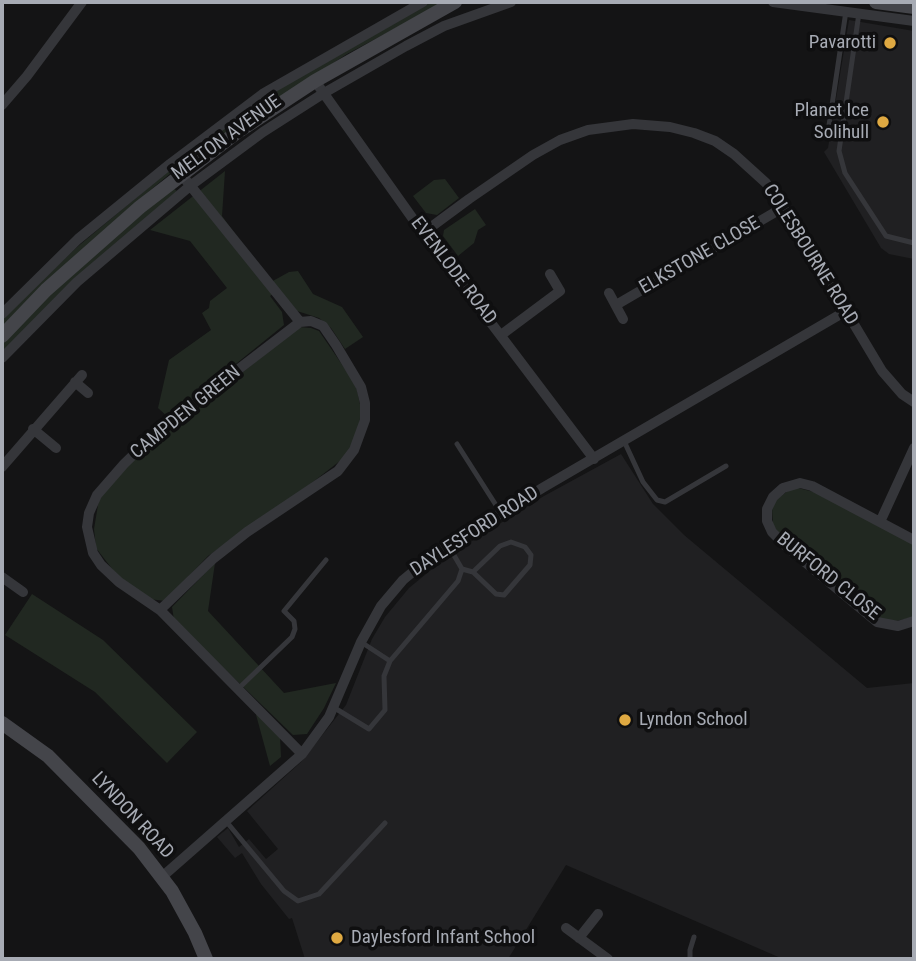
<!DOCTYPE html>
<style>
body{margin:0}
#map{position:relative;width:916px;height:961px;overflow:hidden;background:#141415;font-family:"Roboto Condensed",sans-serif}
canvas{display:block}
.frame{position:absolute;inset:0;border:4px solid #a7abb4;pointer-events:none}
</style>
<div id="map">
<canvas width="916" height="961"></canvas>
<div class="frame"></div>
</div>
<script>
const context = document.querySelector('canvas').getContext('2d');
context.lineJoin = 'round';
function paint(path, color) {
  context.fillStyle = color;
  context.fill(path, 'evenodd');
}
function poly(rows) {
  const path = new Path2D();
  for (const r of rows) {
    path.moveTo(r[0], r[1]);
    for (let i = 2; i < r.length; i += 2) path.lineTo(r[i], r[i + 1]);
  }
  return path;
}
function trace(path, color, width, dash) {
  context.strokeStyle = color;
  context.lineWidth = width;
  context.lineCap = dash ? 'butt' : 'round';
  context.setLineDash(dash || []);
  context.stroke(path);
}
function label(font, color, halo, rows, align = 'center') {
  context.font = font + ' "Roboto Condensed",sans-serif';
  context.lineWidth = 7;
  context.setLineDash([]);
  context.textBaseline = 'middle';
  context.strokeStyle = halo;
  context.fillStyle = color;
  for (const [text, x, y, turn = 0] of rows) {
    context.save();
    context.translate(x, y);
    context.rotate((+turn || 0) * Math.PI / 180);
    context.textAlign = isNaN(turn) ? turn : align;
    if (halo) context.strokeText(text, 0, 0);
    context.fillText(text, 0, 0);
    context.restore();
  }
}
const built = poly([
 [849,20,914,31,914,259,889,254,881,248,824,152,828,148],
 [621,454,653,504,684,535,867,688,914,683,914,959,783,959,566,865,508,959,305,959,292,918,289,919,261,884,242,853,235,858,217,837,228,828,239,847,249,839,266,859,278,849,247,811,301,762,346,705,372,639,385,617,409,588,448,556,544,496]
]);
const green = poly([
 [431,2,445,2,347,54,184,162,122,214,2,327,2,318,76,248,198,146,291,81],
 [225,171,222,216,271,282,289,272,298,271,313,294,342,307,363,337,345,349,331,328,319,318,297,311,279,290,270,296,282,312,284,325,169,418,158,408,169,360,211,330,202,313,209,308,210,301,227,288,190,241,150,230],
 [445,179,459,198,437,215,426,213,413,196,434,180],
 [173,188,177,191,2,352,2,342,74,271],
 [475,209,486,225,478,230,474,243,458,256,443,236,444,230],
 [299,327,311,328,319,331,356,385,361,409,358,437,345,457,300,492,208,556,165,601,149,599,120,579,96,548,94,529,99,499,126,466],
 [798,488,814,492,914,544,914,617,896,621,879,619,783,537,773,526,772,508,776,500,789,490],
 [215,563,208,611,284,693,336,683,324,708,307,734,293,735,174,620,172,607],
 [32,594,103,640,197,732,167,763,95,692,5,635],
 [255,711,280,736,281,757,270,766]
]);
const lane = poly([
 [859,13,839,151,845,173,886,236,914,243],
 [828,132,846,11],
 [624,441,643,482,657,500,665,502,726,466],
 [457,444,501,513],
 [462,569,473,572,496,594,504,595,530,565,531,555,525,547,511,542,500,546,473,572],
 [361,642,390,661],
 [238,689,292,637,295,629,294,621,284,611,326,560],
 [333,707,369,729,385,710,384,676,390,661,458,581,462,569,448,545],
 [225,820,284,891,298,901,319,894,385,823],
 [690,959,690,950,694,937]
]);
const street = poly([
 [773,2,914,21],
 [315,81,423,233,594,459],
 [2,105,27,76,82,2],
 [181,174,300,322,311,321,323,326,336,345,361,387,365,403,365,420,354,450,338,471,247,532,214,558,160,610,119,582,101,565,93,553,87,527,89,513,97,495,124,464,158,431,300,322],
 [423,233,469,199,533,155,560,140,588,130,633,124,670,127,694,133,715,141,734,154,766,183,800,234,882,371,902,394,914,402],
 [609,293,623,319],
 [616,305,784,207],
 [2,314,78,239,170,164,264,93,423,2],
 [501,335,560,291,550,274],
 [2,358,77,282,190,186,263,132,324,93,406,46,444,26,511,2],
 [75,382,88,393],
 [33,429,56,448],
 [2,467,82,375],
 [880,522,914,448],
 [914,540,812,486,800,483,783,488,773,497,767,509,767,521,772,532,788,548,877,622,898,626,914,621],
 [2,577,23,592],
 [160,610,302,754],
 [163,876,302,754,329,717,361,642,381,606,403,580,437,552,544,487,846,311],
 [566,928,608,959],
 [579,938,598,914]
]);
const secondary = poly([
 [876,2,914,7],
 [2,336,46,290,140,207,236,133,315,81,455,2],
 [2,723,48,756,139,848,172,891,195,933,206,959]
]);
const markers = [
 [890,43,7,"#dfa942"],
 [883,122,7,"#dfa942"],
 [625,720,7,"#dfa942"],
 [337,938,7,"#dfa942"]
];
const poiNames = [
 ["Pavarotti",876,43],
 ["Planet Ice",869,111],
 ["Solihull",869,133],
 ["Lyndon School",639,720,"left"],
 ["Daylesford Infant School",351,938,"left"]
];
const streetNames = [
 ["MELTON AVENUE",227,138,-36],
 ["COLESBOURNE ROAD",810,255,58],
 ["ELKSTONE CLOSE",700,256,-30],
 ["EVENLODE ROAD",453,271,53],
 ["CAMPDEN GREEN",186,413,-39],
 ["DAYLESFORD ROAD",475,532,-33],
 ["BURFORD CLOSE",828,577,39],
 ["LYNDON ROAD",132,816,47]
];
paint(built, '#202022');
paint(green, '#212821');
trace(lane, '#35363a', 5);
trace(street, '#35363a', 10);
trace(secondary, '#44454a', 14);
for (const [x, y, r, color] of markers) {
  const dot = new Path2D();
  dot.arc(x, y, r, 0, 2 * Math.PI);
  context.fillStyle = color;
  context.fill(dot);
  trace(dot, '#0f0f10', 2.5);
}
label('19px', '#a7abb4', '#0f0f10', poiNames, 'right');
label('19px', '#a7abb4', '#0f0f10', streetNames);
</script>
